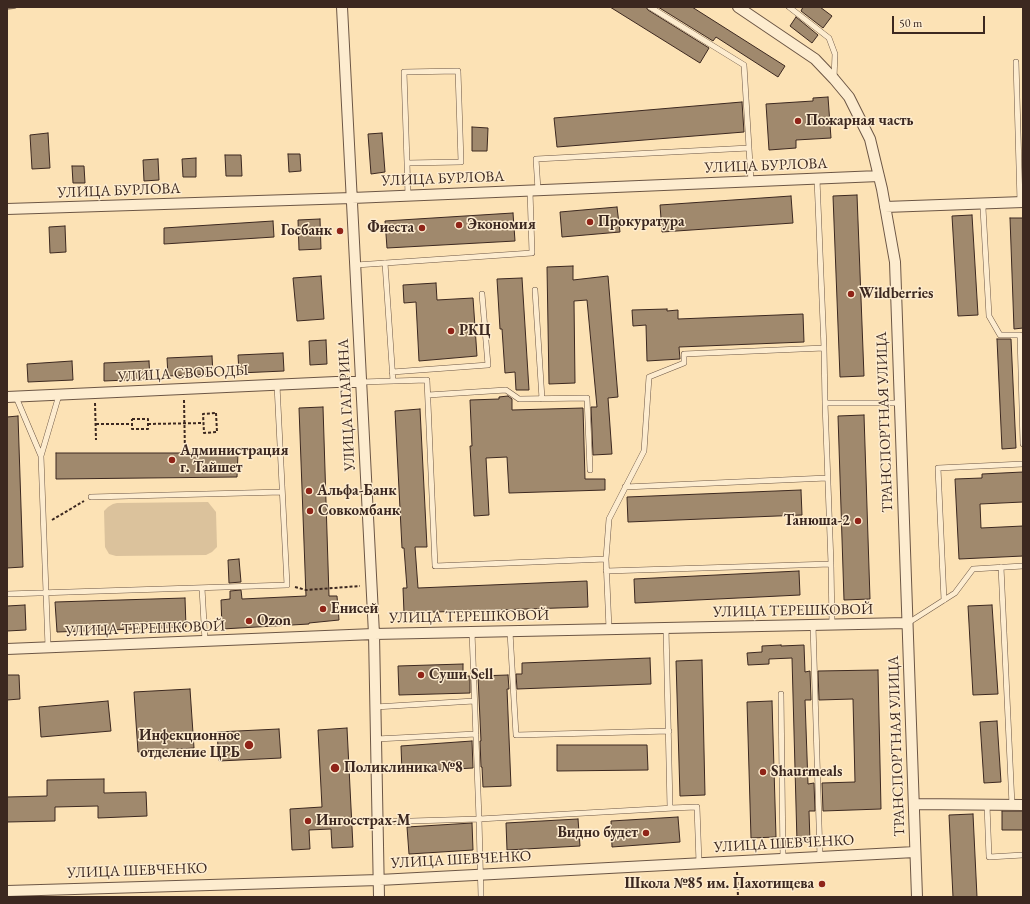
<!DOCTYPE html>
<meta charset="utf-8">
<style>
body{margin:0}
#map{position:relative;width:1030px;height:904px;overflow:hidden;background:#fce2b5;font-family:"EB Garamond",serif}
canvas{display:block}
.frame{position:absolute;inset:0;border:8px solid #3c2820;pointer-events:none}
.scale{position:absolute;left:892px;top:16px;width:93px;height:18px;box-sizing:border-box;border:2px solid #3c2820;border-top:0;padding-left:5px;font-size:12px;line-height:14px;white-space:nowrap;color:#3c2820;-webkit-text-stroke:3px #fdeccf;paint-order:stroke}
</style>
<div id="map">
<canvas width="1030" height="904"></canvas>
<div class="frame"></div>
<div class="scale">50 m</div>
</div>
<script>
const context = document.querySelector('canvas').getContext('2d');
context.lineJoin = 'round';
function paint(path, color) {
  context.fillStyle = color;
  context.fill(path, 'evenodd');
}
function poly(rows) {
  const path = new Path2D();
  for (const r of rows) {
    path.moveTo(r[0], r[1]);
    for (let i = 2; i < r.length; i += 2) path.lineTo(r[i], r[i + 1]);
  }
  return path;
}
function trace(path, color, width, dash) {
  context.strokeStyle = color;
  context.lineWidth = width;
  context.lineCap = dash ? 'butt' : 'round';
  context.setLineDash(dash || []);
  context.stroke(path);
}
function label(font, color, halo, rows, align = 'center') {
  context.font = font + ' "EB Garamond",serif';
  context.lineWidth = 3;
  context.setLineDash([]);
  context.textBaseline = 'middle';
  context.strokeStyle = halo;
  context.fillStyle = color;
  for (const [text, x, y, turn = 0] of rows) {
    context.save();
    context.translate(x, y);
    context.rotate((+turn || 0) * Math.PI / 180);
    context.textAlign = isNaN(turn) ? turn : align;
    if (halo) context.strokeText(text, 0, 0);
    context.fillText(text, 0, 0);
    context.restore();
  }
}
const green = poly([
 [208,502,216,512,217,547,212,552,206,555,116,556,109,554,105,547,104,511,108,507,113,504,117,503]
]);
const stream = poly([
 [7,8,15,7]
]);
const building = poly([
 [610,7,646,7,648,10,709,48,700,63,610,7],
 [658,7,692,7,785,66,778,77,716,37,713,41,658,7],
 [803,7,820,7,832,16,823,28,801,11,803,7],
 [796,17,818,35,812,43,790,26,796,17],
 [828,97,831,138,796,140,796,148,769,150,766,104,813,101,813,98,828,97],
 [742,102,744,132,557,147,554,118,742,102],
 [472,127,488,128,487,151,472,151,472,127],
 [48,133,50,168,32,169,30,135,48,133],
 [382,133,385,172,371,174,368,134,382,133],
 [288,154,300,154,301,171,289,172,288,154],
 [225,155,241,155,242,176,226,176,225,155],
 [196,158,196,177,183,177,182,159,196,158],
 [158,159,159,180,144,181,143,160,158,159],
 [72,166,84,166,85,183,73,183,72,166],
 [857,195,864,376,840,377,833,196,857,195],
 [791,196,793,223,662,232,660,205,791,196],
 [617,207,620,232,562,237,560,212,617,207],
 [513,213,515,241,387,248,385,221,513,213],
 [972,215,978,315,958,316,952,216,972,215],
 [1010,218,1023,218,1023,328,1014,329,1010,218],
 [320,219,321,249,299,250,298,220,320,219],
 [273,221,274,237,164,244,164,228,273,221],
 [65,226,66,252,50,253,49,227,65,226],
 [573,266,573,280,608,276,618,397,608,398,612,454,593,455,591,407,597,407,587,300,574,301,575,383,549,384,547,267,573,266],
 [321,276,324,319,297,321,293,278,321,276],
 [522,278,529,390,516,390,515,372,505,373,502,329,500,329,497,279,522,278],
 [436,283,437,300,473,298,477,356,419,361,416,302,404,303,403,285,436,283],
 [667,309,667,311,678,310,678,319,803,314,804,342,679,347,680,359,647,361,646,325,633,326,632,310,667,309],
 [997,339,1011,339,1016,448,1002,449,997,339],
 [326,340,327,364,310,365,309,341,326,340],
 [283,353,284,371,239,373,238,355,283,353],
 [212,356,213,374,168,376,167,358,212,356],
 [72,361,73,380,28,382,27,364,72,361],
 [149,361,150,379,104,381,104,363,149,361],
 [508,396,512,399,512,410,583,408,585,479,605,479,605,490,509,493,507,457,486,458,489,515,474,516,470,446,472,446,470,400,499,399,499,397,508,396],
 [323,407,329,596,337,596,339,620,309,623,309,624,222,629,221,600,230,599,230,591,241,590,242,599,306,596,299,408,323,407],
 [420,409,427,547,415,547,418,588,587,581,588,607,404,613,403,588,407,588,404,548,402,548,395,411,420,409],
 [864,415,870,599,844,600,838,416,864,415],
 [18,416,23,567,7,568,7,417,18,416],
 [56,453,238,453,237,477,56,479,56,453],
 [1023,472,1023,502,980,504,981,528,1023,526,1023,556,959,559,955,479,982,478,982,474,1023,472],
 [801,490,802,515,628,522,627,497,801,490],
 [239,559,241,582,229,583,228,560,239,559],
 [799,571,800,595,635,603,634,579,799,571],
 [185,598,186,627,57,632,55,602,185,598],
 [25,605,26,630,7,631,7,606,25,605],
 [992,605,998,694,973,695,968,606,992,605],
 [781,645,781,646,804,645,805,672,810,671,811,700,805,700,808,784,814,783,815,811,809,811,810,842,797,842,792,658,769,659,769,664,748,665,747,653,762,652,762,646,781,645],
 [650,658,651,684,517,689,516,674,522,674,522,663,650,658],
 [702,660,705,795,680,796,676,661,702,660],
 [463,664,463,676,470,676,470,693,399,695,398,666,463,664],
 [878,670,881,809,823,811,822,783,855,782,853,699,819,700,818,671,878,670],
 [7,675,19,675,20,699,7,700,7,675],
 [508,675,509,689,507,689,511,786,483,787,482,767,481,767,480,741,481,741,478,676,508,675],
 [190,689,194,748,138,752,134,692,190,689],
 [108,701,111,731,41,737,39,707,108,701],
 [772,701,776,837,751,838,747,702,772,701],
 [997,721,1001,782,984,783,980,722,997,721],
 [347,728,353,847,332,848,331,829,309,830,310,849,292,850,290,809,322,807,318,730,347,728],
 [279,729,281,758,219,761,217,732,279,729],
 [472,741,473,768,402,772,401,746,472,741],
 [557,745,647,745,648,770,557,771,557,745],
 [104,779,104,793,146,792,147,816,98,818,98,806,55,807,55,821,7,822,7,797,47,796,47,780,104,779],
 [1002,811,1023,811,1023,830,1002,830,1002,811],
 [973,814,977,897,953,897,949,815,973,814],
 [678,817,680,842,612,847,611,821,678,817],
 [578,819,580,846,507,850,506,823,578,819],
 [472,823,473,850,409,854,407,827,472,823]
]);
const path = poly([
 [184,400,185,453],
 [95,403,96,440],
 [216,413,217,432,204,433,203,414,216,413],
 [132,419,148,419,148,429,132,429,132,419],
 [96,424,132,424],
 [148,424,203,423],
 [52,520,84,501],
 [295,587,306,590,360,586],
 [737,872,738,897]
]);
const lane = poly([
 [650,7,744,65,749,148],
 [789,7,829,38,835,54,834,78],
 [1016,62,1020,202],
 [407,163,461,162,458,71,404,72,407,163,408,196],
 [817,179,824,348,825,403,831,564],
 [538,190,536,159,749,148,751,182],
 [985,204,983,208,989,316,1000,335,1020,335,1023,444],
 [385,263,393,381],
 [356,265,532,253,530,191],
 [535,290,542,399],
 [392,372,488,365,482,294],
 [361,382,427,380,435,566,606,559,609,629],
 [428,395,506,390,519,399,587,398,590,470],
 [16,397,41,456,48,647],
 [825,403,899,403],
 [41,456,59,395],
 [625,487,827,478],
 [91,497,282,492],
 [606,559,609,519,644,451,649,377,684,363,684,354,824,348],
 [1001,567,1012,805],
 [606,571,831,564,832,625],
 [202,588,205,641],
 [7,594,287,585,277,385],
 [944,600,938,468,1023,464],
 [908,623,955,593,973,569,1023,566],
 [813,625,820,857],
 [666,628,670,808,697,807,699,863],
 [472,632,479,819,674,808],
 [510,632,516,735,669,731],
 [781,694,783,859],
 [375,707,474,701],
 [376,739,476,734],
 [987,805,989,857,1023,855],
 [378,822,479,819,481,897]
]);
const street = poly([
 [342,7,374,634,379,897],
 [738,7,815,59,834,79,849,97,870,139,882,189,895,262,917,897],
 [885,207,1023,202],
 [7,209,352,198,879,176],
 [7,397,336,382,361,382],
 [7,649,374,634,907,623],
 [914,804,1023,805],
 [7,891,379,880,915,852]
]);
const markers = [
 [798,121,4,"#8f2418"],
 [590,222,4,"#8f2418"],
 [459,225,4,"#8f2418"],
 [422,228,4,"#8f2418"],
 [340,231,4,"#8f2418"],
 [851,294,4,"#8f2418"],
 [451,331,4,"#8f2418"],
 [172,460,4,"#8f2418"],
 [309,491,4,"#8f2418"],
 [310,511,4,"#8f2418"],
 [858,521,4,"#8f2418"],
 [323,609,4,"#8f2418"],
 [249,621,4,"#8f2418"],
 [421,675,4,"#8f2418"],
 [249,745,5,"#8f2418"],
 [335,768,5,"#8f2418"],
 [763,772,4,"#8f2418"],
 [308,821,4,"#8f2418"],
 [646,833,4,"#8f2418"],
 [822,884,4,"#8f2418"]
];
const poiNames = [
 ["Пожарная часть",806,121],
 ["Прокуратура",598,222],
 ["Экономия",467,225],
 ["Фиеста",414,228,"right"],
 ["Госбанк",332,231,"right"],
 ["Wildberries",859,294],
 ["РКЦ",459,331],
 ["Администрация",180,451],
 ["г. Тайшет",180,468],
 ["Альфа-Банк",317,491],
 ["Совкомбанк",318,511],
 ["Танюша-2",850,521,"right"],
 ["Енисей",331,609],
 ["Ozon",257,621],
 ["Суши Sell",429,675],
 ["Инфекционное",240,736,"right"],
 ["отделение ЦРБ",240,753,"right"],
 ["Поликлиника №8",344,768],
 ["Shaurmeals",771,772],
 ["Ингосстрах-М",316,821],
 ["Видно будет",638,833,"right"],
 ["Школа №85 им. Пахотищева",814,884,"right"]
];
const streetNames = [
 ["УЛИЦА БУРЛОВА",766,166,-2],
 ["УЛИЦА БУРЛОВА",443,179,-2],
 ["УЛИЦА БУРЛОВА",119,191,-2],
 ["УЛИЦА СВОБОДЫ",183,374,-3],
 ["УЛИЦА ГАГАРИНА",347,405,-93],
 ["ТРАНСПОРТНАЯ УЛИЦА",885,422,-92],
 ["УЛИЦА ТЕРЕШКОВОЙ",793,611,-1],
 ["УЛИЦА ТЕРЕШКОВОЙ",469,617,-1],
 ["УЛИЦА ТЕРЕШКОВОЙ",145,629,-2],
 ["ТРАНСПОРТНАЯ УЛИЦА",897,746,-92],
 ["УЛИЦА ШЕВЧЕНКО",784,844,-3],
 ["УЛИЦА ШЕВЧЕНКО",461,860,-3],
 ["УЛИЦА ШЕВЧЕНКО",137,871,-2]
];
paint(green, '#dbc29c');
trace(stream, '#88725b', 3.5);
paint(building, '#a0896d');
trace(building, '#3c2820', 1);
trace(lane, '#6c5645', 6);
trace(street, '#6c5645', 12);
trace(path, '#3c2820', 2, [3, 2]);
trace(lane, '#fdeccf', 5);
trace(street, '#fdeccf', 10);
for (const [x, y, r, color] of markers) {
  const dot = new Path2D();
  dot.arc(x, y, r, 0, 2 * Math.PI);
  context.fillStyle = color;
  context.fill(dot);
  trace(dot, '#fdeccf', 1.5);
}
label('bold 15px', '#3c2820', '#fdeccf', poiNames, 'left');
label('15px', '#3c2820', '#fdeccf', streetNames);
</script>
